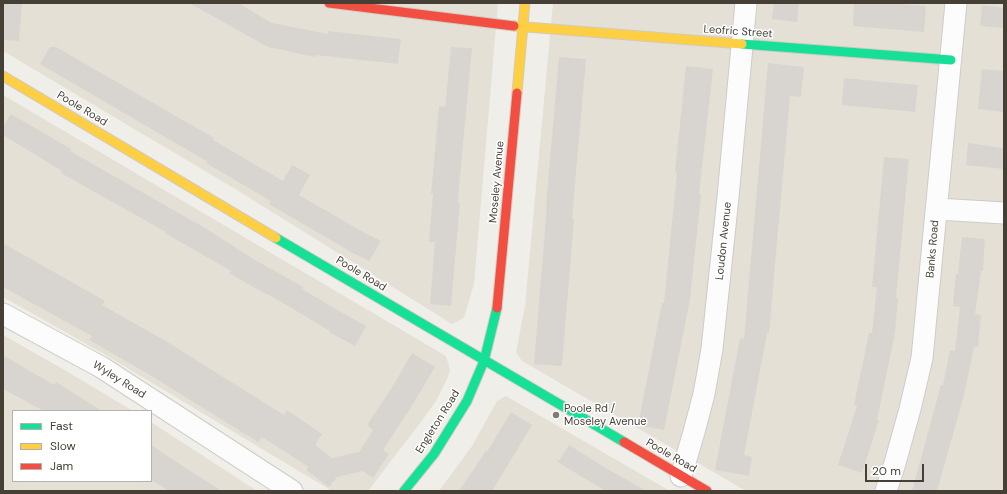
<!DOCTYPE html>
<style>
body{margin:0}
#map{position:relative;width:1007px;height:494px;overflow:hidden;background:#f0eee9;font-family:"DM Sans",sans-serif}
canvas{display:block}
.frame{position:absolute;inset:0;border:4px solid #463f35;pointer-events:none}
.legend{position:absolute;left:12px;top:410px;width:140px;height:72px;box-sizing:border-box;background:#fff;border:1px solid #b5b2ae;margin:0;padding:5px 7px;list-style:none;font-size:12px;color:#463f35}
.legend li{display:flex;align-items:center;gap:8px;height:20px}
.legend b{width:20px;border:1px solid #b5b2ae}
.scale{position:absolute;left:865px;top:464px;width:59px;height:18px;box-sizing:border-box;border:2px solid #463f35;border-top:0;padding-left:5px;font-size:12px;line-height:14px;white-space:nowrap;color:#463f35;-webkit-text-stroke:3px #fff;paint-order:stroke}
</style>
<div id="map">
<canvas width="1007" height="494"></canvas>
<div class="frame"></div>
<ul class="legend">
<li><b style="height:5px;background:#16e098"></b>Fast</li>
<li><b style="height:5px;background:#ffcf43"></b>Slow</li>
<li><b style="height:5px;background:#f24e42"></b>Jam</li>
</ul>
<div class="scale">20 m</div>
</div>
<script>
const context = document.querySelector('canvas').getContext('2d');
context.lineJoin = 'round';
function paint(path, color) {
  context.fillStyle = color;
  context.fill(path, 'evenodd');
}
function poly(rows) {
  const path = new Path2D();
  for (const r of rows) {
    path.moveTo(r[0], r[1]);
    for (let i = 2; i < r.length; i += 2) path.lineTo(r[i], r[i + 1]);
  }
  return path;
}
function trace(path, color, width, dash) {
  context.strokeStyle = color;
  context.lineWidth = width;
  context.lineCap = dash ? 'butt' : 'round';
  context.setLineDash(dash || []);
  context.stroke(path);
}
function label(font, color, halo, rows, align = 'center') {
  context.font = font + ' "DM Sans",sans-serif';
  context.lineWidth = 3;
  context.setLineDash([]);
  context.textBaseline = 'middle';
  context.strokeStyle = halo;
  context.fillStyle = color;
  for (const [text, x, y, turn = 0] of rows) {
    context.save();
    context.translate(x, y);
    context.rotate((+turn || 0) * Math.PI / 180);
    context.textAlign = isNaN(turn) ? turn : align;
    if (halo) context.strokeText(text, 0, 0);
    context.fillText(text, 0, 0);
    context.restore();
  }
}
const residential = poly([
 [3,3,498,3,474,284,464,318,452,324,232,187,3,51],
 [553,3,1004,3,1004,491,746,491,522,361,516,352,525,306],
 [3,95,446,356,450,370,447,379,436,401,421,422,368,491,332,491,104,354,3,297],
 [3,335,68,372,133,411,13,411,13,481,151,481,151,422,257,491,3,491],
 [506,396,670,491,439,491,472,446,497,401]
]);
const building = poly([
 [3,3,22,4,19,41,3,40],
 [189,3,238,3,272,23,328,34,328,31,401,39,398,64,316,55,315,57,268,47],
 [774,3,799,3,797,22,772,19],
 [854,3,886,3,926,6,924,32,853,26],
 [982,5,1004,8,1004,28,980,26],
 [50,47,56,47,214,138,213,140,283,181,292,165,310,175,299,195,363,232,381,241,369,261,351,252,269,204,271,201,206,163,208,162,40,64],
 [451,47,472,48,460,176,458,202,460,202,451,306,430,304,435,242,429,242,433,194,431,194,439,106,445,107],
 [559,57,586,59,572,219,574,219,562,366,534,364,547,205,546,205],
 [768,63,804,67,801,97,790,96,769,333,767,333,744,455,752,457,749,476,715,470,740,338,744,339],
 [686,66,713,69,699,194,701,195,690,299,664,430,638,425,662,303,664,303,677,173,675,172],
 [982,69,1004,71,1004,112,978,109],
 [844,78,918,85,915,112,842,105],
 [11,114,71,149,70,151,205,228,255,260,303,287,302,289,334,308,366,326,355,346,329,332,330,331,278,300,255,288,229,273,231,271,165,233,166,232,61,173,62,171,3,135,3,127],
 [968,143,1004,148,1004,169,966,165],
 [884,157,909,159,896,298,898,298,895,333,877,420,879,420,862,473,838,465,857,406,854,405,869,333,872,333,877,287,872,287],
 [962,237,985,239,983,271,981,271,975,314,981,315,978,347,974,347,964,395,937,491,912,491,941,385,943,385,950,350,955,351,960,307,953,306,956,274,958,274],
 [3,243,105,301,102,305,164,340,284,415,287,410,322,434,315,445,332,458,359,452,373,430,367,425,393,386,412,353,435,367,411,407,383,450,389,454,373,478,363,471,337,477,329,487,306,470,309,467,262,437,258,442,145,372,89,340,92,336,3,287],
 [3,355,54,385,56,382,102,411,44,411,3,389],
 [511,412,532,425,492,491,459,491,486,451,487,452],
 [151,445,184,467,222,491,169,491,151,480],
 [569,445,599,464,646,491,606,491,579,475,558,462]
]);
const street = poly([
 [937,209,1004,213],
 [3,314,101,367,292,491],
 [681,476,694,432,704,394,712,349,728,197,746,3],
 [886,491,895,463,910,409,922,358,956,3]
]);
const fast = poly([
 [742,44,951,60],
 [276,238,624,442],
 [404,491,434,454,467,401,484,361,497,308]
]);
const slow = poly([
 [514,26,742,44],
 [3,76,276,238],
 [517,93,525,3]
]);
const jam = poly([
 [329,3,514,26],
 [497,308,517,93],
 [624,442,707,491]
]);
const markers = [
 [556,415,4,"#827c74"]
];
const streetNames = [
 ["Leofric Street",738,32,4],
 ["Poole Road",82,109,31],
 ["Moseley Avenue",497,182,-85],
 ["Loudon Avenue",724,241,-84],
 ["Banks Road",933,249,-85],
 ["Poole Road",361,274,31],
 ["Wyley Road",119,380,32],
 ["Engleton Road",438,422,-58],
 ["Poole Road",671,456,30]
];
const poiNames = [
 ["Poole Rd /",564,409],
 ["Moseley Avenue",564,422]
];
paint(residential, '#e4e0d6');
paint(building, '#d8d5d0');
trace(street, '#ceccc7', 23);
trace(fast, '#d0cbc0', 11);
trace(slow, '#d0cbc0', 11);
trace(jam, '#d0cbc0', 11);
trace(street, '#fdfcfc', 21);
trace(fast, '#16e098', 9);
trace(slow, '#ffcf43', 9);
trace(jam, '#f24e42', 9);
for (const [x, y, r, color] of markers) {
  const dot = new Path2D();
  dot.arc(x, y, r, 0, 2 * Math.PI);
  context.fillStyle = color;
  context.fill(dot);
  trace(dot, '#fff', 1.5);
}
label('11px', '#463f35', '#fff', streetNames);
label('11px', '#463f35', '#fff', poiNames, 'left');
</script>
